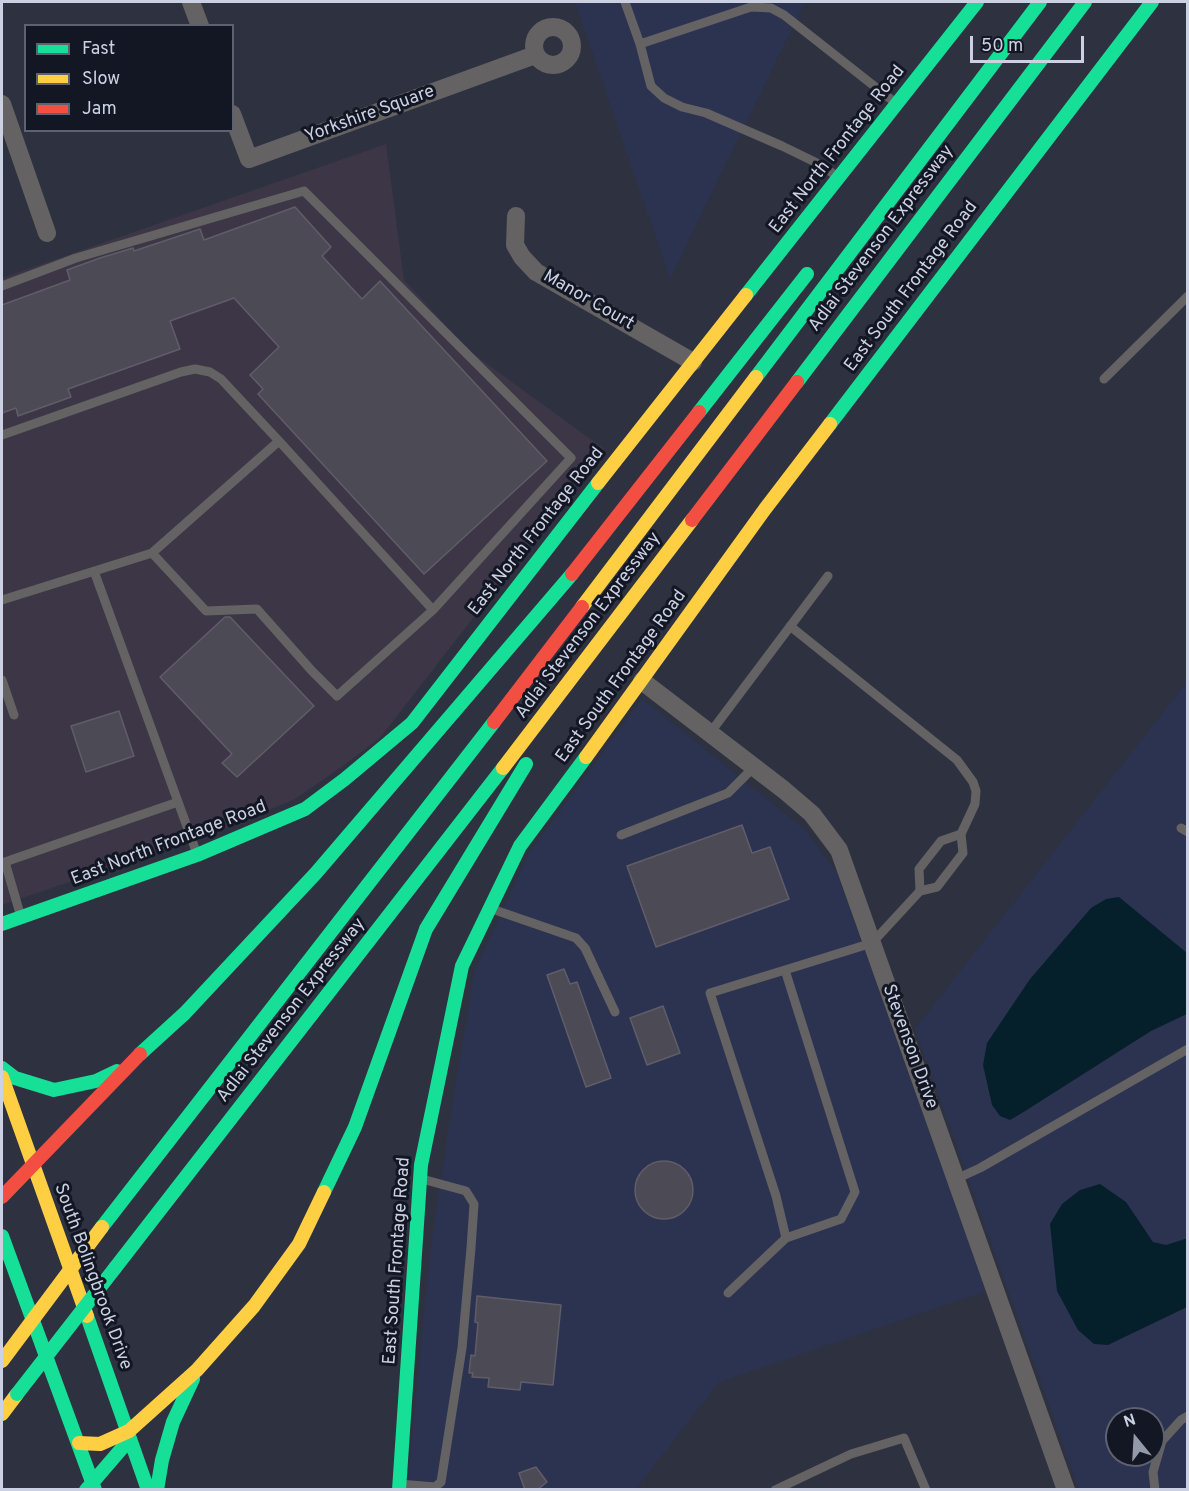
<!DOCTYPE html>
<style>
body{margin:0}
#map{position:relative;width:1189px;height:1491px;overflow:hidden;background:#2e3240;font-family:Overpass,sans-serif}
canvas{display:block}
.frame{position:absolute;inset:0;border:3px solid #cbd1e3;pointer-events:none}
.legend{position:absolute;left:24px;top:24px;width:210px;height:108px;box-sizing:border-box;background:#131723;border:2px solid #5d6170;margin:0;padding:8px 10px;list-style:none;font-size:18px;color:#cbd1e3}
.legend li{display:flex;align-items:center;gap:12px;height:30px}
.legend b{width:30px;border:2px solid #5d6170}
.north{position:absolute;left:1105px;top:1407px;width:60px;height:60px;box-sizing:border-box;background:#131723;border:2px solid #5d6170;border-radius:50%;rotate:342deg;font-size:16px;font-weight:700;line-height:24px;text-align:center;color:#cbd1e3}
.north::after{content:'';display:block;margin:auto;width:21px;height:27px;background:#9499aa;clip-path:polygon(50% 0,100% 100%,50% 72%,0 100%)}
.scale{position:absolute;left:970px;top:36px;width:114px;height:27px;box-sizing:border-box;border:3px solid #cbd1e3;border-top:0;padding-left:8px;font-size:18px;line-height:21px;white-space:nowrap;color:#cbd1e3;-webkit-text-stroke:4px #131723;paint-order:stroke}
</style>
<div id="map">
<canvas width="1189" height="1491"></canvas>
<div class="frame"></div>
<ul class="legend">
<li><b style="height:8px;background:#16e098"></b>Fast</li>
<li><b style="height:8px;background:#ffcf43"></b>Slow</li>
<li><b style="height:8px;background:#f24e42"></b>Jam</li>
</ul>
<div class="north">N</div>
<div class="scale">50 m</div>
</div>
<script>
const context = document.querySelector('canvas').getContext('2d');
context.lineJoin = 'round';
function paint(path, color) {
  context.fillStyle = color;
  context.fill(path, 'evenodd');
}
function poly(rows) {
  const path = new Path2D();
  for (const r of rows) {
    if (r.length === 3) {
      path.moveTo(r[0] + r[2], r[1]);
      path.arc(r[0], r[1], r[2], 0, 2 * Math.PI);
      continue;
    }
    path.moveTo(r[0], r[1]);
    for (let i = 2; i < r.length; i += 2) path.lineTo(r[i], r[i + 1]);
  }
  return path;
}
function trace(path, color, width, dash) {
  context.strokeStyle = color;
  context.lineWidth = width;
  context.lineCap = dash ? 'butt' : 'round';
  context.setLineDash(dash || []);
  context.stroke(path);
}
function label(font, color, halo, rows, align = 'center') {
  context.font = font + ' Overpass,sans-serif';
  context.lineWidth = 6;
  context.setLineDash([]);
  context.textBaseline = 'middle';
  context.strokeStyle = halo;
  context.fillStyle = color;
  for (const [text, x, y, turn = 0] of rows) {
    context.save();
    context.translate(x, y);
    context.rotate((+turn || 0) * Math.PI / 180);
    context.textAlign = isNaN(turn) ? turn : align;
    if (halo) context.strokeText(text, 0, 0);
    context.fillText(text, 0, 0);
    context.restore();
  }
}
const commercial = poly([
 [386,144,404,280,468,350,604,449,380,738,344,765,295,799,224,829,2,905,2,278]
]);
const built = poly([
 [575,2,805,2,670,278],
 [1187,682,1187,1489,1079,1489,915,1029],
 [1117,1419,1153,1419,1153,1455,1117,1455],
 [642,699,805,830,837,873,986,1291,719,1382,636,1489,407,1490,431,1246,455,1088,475,971,528,855]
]);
const water = poly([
 [1119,897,1187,953,1187,1014,1151,1031,1022,1113,1010,1120,1000,1116,992,1105,983,1065,987,1043,1030,979,1091,908,1106,899],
 [1100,1184,1126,1202,1153,1242,1166,1245,1188,1238,1187,1307,1108,1345,1094,1344,1078,1330,1057,1291,1050,1224,1062,1204,1080,1190]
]);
const building = poly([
 [295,207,331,247,322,256,362,299,380,281,547,461,424,574,258,394,263,389,250,375,279,347,234,298,170,321,180,349,68,389,71,397,18,416,16,408,2,413,2,305,70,280,67,270,100,258,133,248,134,251,200,229,204,240,295,207],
 [225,617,230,617,314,706,237,777,222,763,232,754,160,677,225,617],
 [119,711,134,756,86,772,71,726,119,711],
 [742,825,752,853,770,847,789,899,656,947,627,866,742,825],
 [564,969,570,984,577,982,611,1078,586,1087,547,975,564,969],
 [663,1006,680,1053,647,1065,630,1018,663,1006],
 [664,1190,29],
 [477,1296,561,1305,553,1385,521,1382,520,1390,488,1387,489,1378,472,1377,473,1373,469,1373,471,1355,475,1356,478,1323,475,1322,477,1296],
 [536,1467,547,1482,537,1490,525,1490,519,1473,536,1467]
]);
const lane = poly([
 [625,2,640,44],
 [837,176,815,162,782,146,706,113,682,107,664,98,651,86,640,44,751,7,771,8,784,15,897,104],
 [2,286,76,258,304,191,571,458,433,610],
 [1104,379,1188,296],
 [2,435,181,372,195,369,210,372,221,379,279,441],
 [94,571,197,854],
 [2,600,152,553,279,441,433,610,337,696,312,671,257,609,206,611,152,553],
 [2,680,14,715],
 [710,733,828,576],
 [1181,828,1188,832],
 [621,835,728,793,754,767],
 [5,862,21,917],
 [2,863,178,802],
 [920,891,919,869,941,841,961,834],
 [492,909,576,938,585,948,615,1012],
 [785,970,710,993,776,1196,786,1238],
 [956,1179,980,1168,1188,1049],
 [728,1293,786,1238,841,1219,855,1192,785,970,872,943,920,891,937,887,963,853,961,834,975,804,976,791,973,782,957,760,790,626],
 [399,1484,435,1487,441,1482,462,1348,471,1248,474,1204,466,1191,422,1179],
 [775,1490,851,1454,904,1438,926,1490],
 [1155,1490,1153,1472,1162,1441,1181,1420,1188,1416]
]);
const street = poly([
 [191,2,200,26],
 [553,46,19],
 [2,104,47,233],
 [232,114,249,159,535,55],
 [516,216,515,245,522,257,536,272,693,362],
 [642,681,784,790,812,814,839,850,1066,1490]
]);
const fast = poly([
 [746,295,977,2],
 [756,377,1040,2],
 [797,382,1085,2],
 [699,412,807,274],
 [830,424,1152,2],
 [2,924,197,855,305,809,345,779,412,723,598,483],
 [140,1054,185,1013,316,873,572,574],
 [2,1068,15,1078,54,1090,96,1081,117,1071],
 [324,1192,355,1127,426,929,526,764],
 [102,1227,494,722],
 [2,1236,95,1490],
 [115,1268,503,768],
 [87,1316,148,1490],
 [86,1490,123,1447,129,1431],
 [157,1490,162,1460,173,1422,193,1379],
 [399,1490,421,1165,462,966,520,846,586,757]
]);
const slow = poly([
 [598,483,746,295],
 [582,607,756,377],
 [586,757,765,509,830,424],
 [503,768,692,520],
 [2,1077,87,1316],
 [2,1414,17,1394],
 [79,1443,100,1444,129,1431,197,1370,254,1306,299,1244,324,1192]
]);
const jam = poly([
 [692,520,797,382],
 [572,574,699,412],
 [494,722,582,607],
 [2,1197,140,1054]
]);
const fastBridge = poly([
 [17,1394,115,1268]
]);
const slowBridge = poly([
 [2,1361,102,1227]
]);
const streetNames = [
 ["Yorkshire Square",370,115,-20],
 ["East North Frontage Road",838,150,-52],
 ["Adlai Stevenson Expressway",882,239,-53],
 ["East South Frontage Road",912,287,-53],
 ["Manor Court",588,301,30],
 ["East North Frontage Road",537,532,-52],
 ["Adlai Stevenson Expressway",589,626,-53],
 ["East South Frontage Road",622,677,-54],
 ["East North Frontage Road",169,844,-21],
 ["Adlai Stevenson Expressway",292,1011,-52],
 ["Stevenson Drive",909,1047,70],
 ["East South Frontage Road",398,1261,-86],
 ["South Bolingbrook Drive",92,1277,70]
];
paint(commercial, '#3c3646');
paint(built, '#2b3351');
paint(water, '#05202b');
paint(building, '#4c4a55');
trace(building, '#605d69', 1.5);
trace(lane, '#646262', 9);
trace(street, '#646262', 18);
trace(fast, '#16e098', 14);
trace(slow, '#ffcf43', 14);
trace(jam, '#f24e42', 14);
trace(fastBridge, '#16e098', 14);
trace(slowBridge, '#ffcf43', 14);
label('18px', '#cbd1e3', '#131723', streetNames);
</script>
